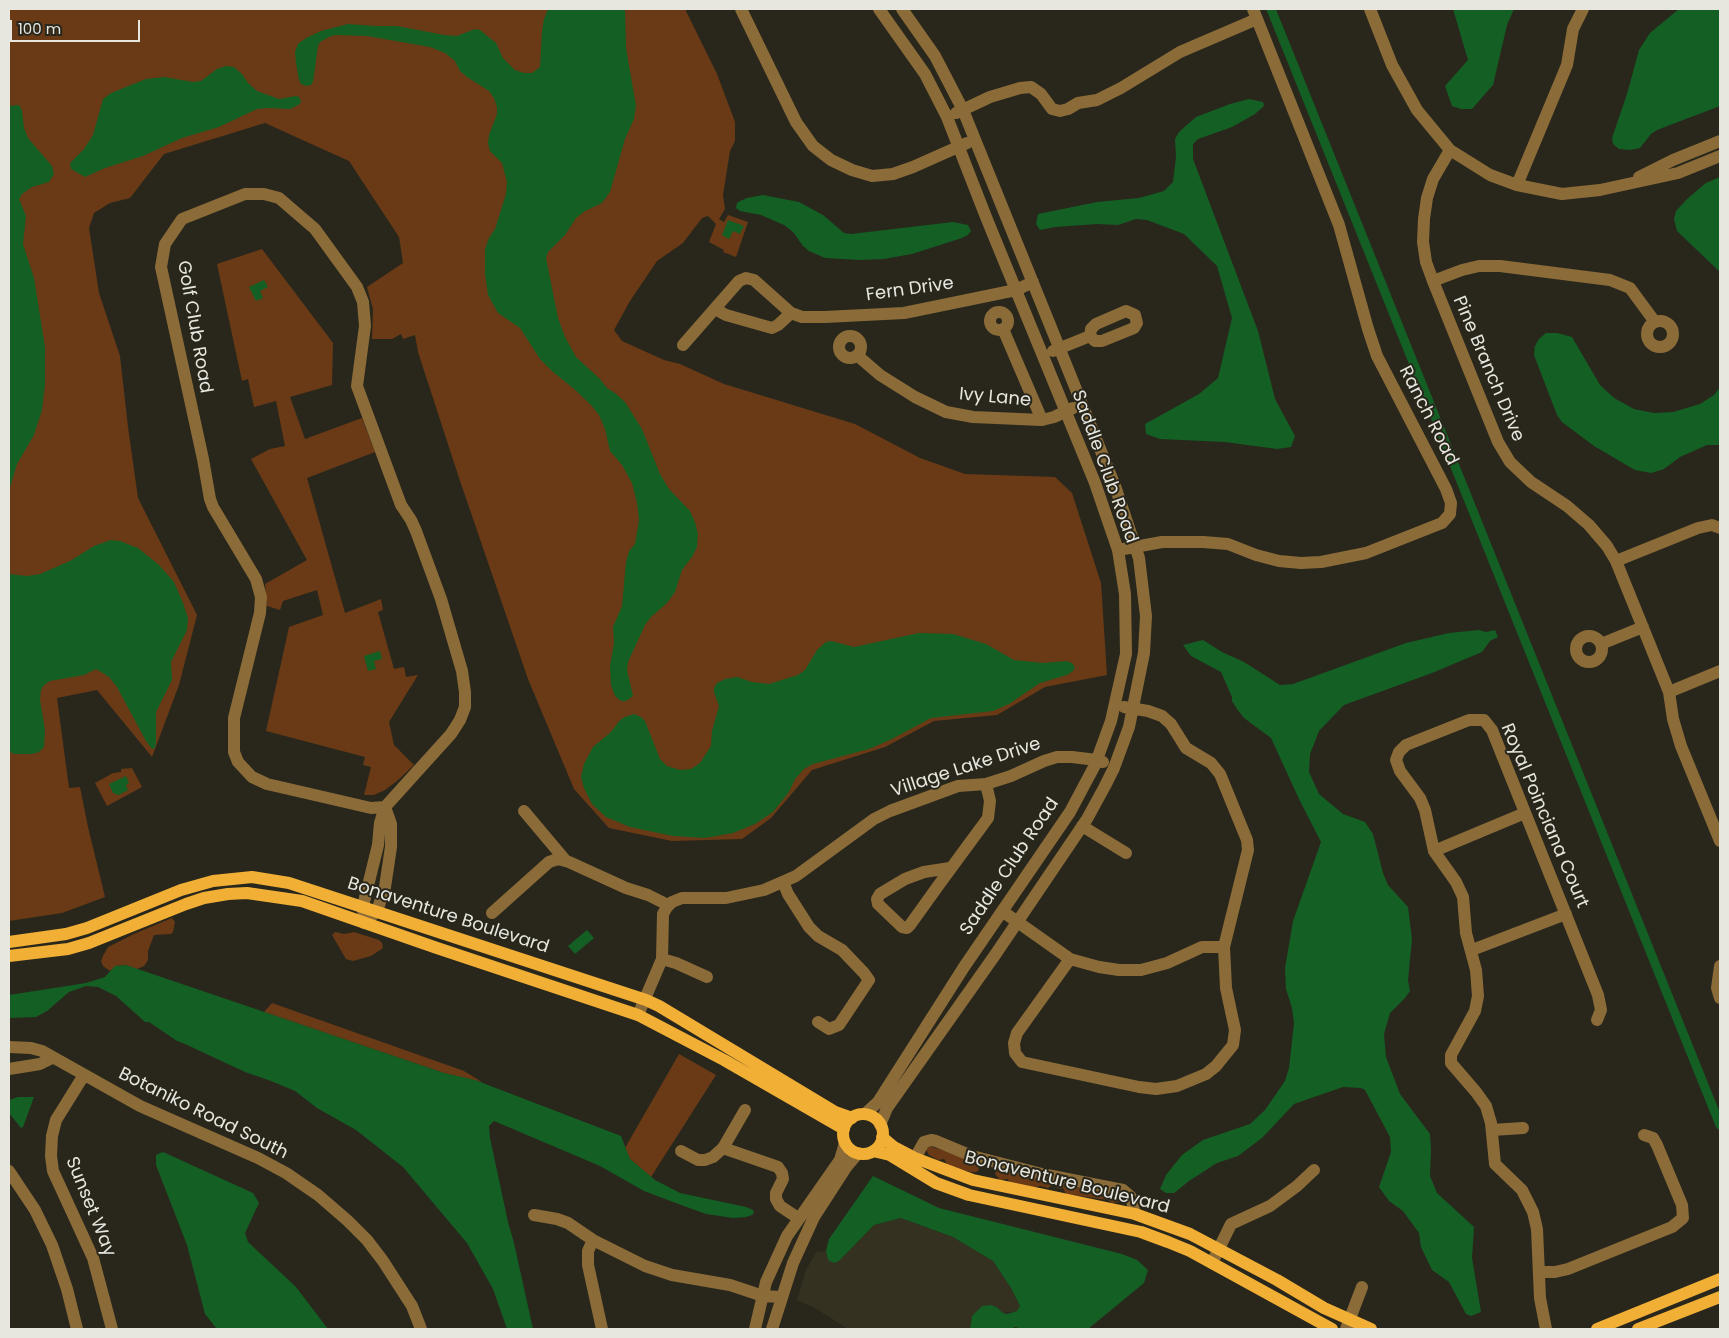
<!DOCTYPE html>
<style>
body{margin:0}
#map{position:relative;width:1729px;height:1338px;overflow:hidden;background:#29271c;font-family:Poppins,sans-serif}
canvas{display:block}
.frame{position:absolute;inset:0;border:10px solid #e7e6df;pointer-events:none}
.scale{position:absolute;left:10px;top:20px;width:130px;height:22px;box-sizing:border-box;border:2px solid #e7e6df;border-top:0;padding-left:6px;font-size:15px;line-height:18px;white-space:nowrap;color:#e7e6df;-webkit-text-stroke:4px #29271c;paint-order:stroke}
</style>
<div id="map">
<canvas width="1729" height="1338"></canvas>
<div class="frame"></div>
<div class="scale">100 m</div>
</div>
<script>
const context = document.querySelector('canvas').getContext('2d');
context.lineJoin = 'round';
function paint(path, color) {
  context.fillStyle = color;
  context.fill(path, 'evenodd');
}
function poly(rows) {
  const path = new Path2D();
  for (const r of rows) {
    if (r.length === 3) {
      path.moveTo(r[0] + r[2], r[1]);
      path.arc(r[0], r[1], r[2], 0, 2 * Math.PI);
      continue;
    }
    path.moveTo(r[0], r[1]);
    for (let i = 2; i < r.length; i += 2) path.lineTo(r[i], r[i + 1]);
  }
  return path;
}
function trace(path, color, width, dash) {
  context.strokeStyle = color;
  context.lineWidth = width;
  context.lineCap = dash ? 'butt' : 'round';
  context.setLineDash(dash || []);
  context.stroke(path);
}
function label(font, color, halo, rows, align = 'center') {
  context.font = font + ' Poppins,sans-serif';
  context.lineWidth = 4;
  context.setLineDash([]);
  context.textBaseline = 'middle';
  context.strokeStyle = halo;
  context.fillStyle = color;
  for (const [text, x, y, turn = 0] of rows) {
    context.save();
    context.translate(x, y);
    context.rotate((+turn || 0) * Math.PI / 180);
    context.textAlign = isNaN(turn) ? turn : align;
    if (halo) context.strokeText(text, 0, 0);
    context.fillText(text, 0, 0);
    context.restore();
  }
}
const built = poly([
 [901,1218,953,1237,993,1261,1011,1288,1020,1306,1017,1311,1003,1313,998,1308,987,1305,972,1316,970,1329,848,1329,815,1308,797,1300,806,1270,816,1252,826,1251,827,1257,839,1261,874,1225]
]);
const green = poly([
 [9,9,685,9,717,74,735,122,735,141,730,151,723,195,725,209,719,219,724,222,728,215,748,222,736,257,723,252,724,250,709,242,716,224,708,216,702,218,683,243,657,261,630,301,614,330,622,341,664,360,680,364,724,384,855,424,920,458,965,474,1055,477,1072,493,1101,583,1107,675,1045,687,997,715,934,721,885,747,812,770,771,818,742,839,672,841,609,828,574,789,528,679,459,478,418,352,415,335,403,339,401,334,392,339,372,339,373,309,367,287,403,263,399,237,349,161,265,123,164,154,130,198,110,203,94,213,89,228,99,293,120,356,128,427,138,498,197,615,179,685,152,757,97,690,57,698,69,788,80,787,88,827,105,897,62,913,9,921],
 [262,249,333,343,332,385,290,397,305,439,362,418,375,452,307,478,345,613,381,599,383,610,378,612,394,669,404,667,406,677,418,675,389,722,394,745,414,765,397,781,385,790,374,795,364,795,371,767,363,765,365,757,266,731,289,627,323,615,317,590,283,601,280,610,267,606,265,584,307,560,251,459,270,449,285,446,276,401,254,407,248,379,242,381,217,264],
 [132,768,142,787,107,806,95,783,113,773,121,772,121,769],
 [172,918,175,922,173,932,171,934,154,935,148,951,148,960,144,966,137,969,126,965,116,966,110,971,103,966,101,961,103,956,108,947,134,934],
 [335,932,344,934,354,932,379,940,382,943,383,948,371,956,353,961,346,959,332,935],
 [272,1003,464,1071,482,1082,444,1073,264,1012],
 [679,1054,716,1075,651,1177,630,1159,625,1148],
 [928,1146,974,1159,978,1164,979,1170,976,1172,971,1172,955,1168,947,1164,944,1159,938,1160,929,1155,926,1149],
 [998,1166,1011,1173,1043,1177,1050,1181,1051,1186,1048,1188,1040,1186,1032,1188,1009,1182,1008,1179,1000,1180,995,1174],
 [1059,1182,1063,1184,1065,1187,1067,1185,1082,1189,1089,1188,1117,1194,1119,1202,1112,1203,1108,1200,1066,1194,1063,1188,1061,1189,1056,1187,1056,1183]
]);
const water = poly([
 [548,9,625,9,626,48,636,106,634,119,625,139,610,192,602,203,585,211,576,218,565,235,548,252,546,258,558,318,565,337,576,357,600,379,607,388,615,393,625,402,642,429,660,474,669,489,690,511,695,522,698,534,697,547,692,557,682,570,675,592,667,603,651,617,645,625,628,662,627,670,633,696,626,701,621,701,615,696,611,685,610,666,614,643,613,627,622,606,626,562,629,551,635,544,639,520,637,503,632,483,622,465,610,451,605,429,599,415,591,405,573,388,553,372,540,359,520,328,498,313,488,295,485,274,485,249,489,238,495,229,506,194,507,182,502,163,490,151,488,143,489,135,497,114,497,107,494,98,489,91,467,77,460,71,455,61,445,53,430,47,367,36,336,35,331,36,320,42,318,46,313,82,311,85,306,86,301,84,299,80,296,63,295,52,298,44,306,38,321,31,348,24,376,26,397,26,444,35,457,36,475,29,480,30,496,43,503,58,515,70,524,73,532,73,540,67,542,31,544,19],
 [1453,9,1514,9,1507,25,1493,85,1472,109,1461,109,1452,106,1445,86,1468,60],
 [1679,9,1720,9,1720,106,1657,130,1651,134,1640,148,1630,150,1619,149,1613,144,1612,138,1627,94,1639,50,1650,33],
 [226,66,234,67,242,74,248,83,257,91,279,99,296,96,299,97,301,101,300,104,290,109,268,108,257,109,219,127,182,138,143,156,105,168,85,177,71,169,70,163,84,149,93,135,103,99,111,93,146,79,164,77,193,82,201,81,217,69],
 [1249,99,1263,102,1264,106,1255,114,1232,127,1198,139,1193,144,1193,159,1258,331,1275,399,1295,436,1291,447,1277,449,1225,442,1160,439,1146,434,1145,424,1199,394,1218,378,1232,318,1217,266,1184,234,1147,220,1136,219,1118,225,1097,224,1055,227,1040,230,1036,224,1038,214,1097,202,1139,198,1164,191,1173,182,1176,157,1175,139,1179,132,1196,117,1230,104],
 [18,105,20,106,22,111,24,128,28,138,52,166,54,174,49,182,32,187,22,194,19,199,26,216,23,244,34,278,45,347,45,384,42,410,34,435,17,464,9,491,9,106],
 [1720,177,1720,272,1677,231,1674,219,1676,211,1687,199,1706,183],
 [763,195,799,202,823,215,844,233,851,234,953,222,968,225,971,231,968,235,962,238,912,254,884,259,860,260,825,258,809,251,803,246,793,232,784,225,761,215,740,211,736,208,737,203,740,201,747,198],
 [728,220,744,226,740,234,733,231,729,239,722,235],
 [264,280,268,287,260,291,263,298,256,301,249,287],
 [1546,333,1557,333,1572,337,1600,385,1614,398,1634,409,1654,413,1673,412,1700,404,1714,395,1720,387,1720,445,1707,445,1680,457,1664,469,1651,473,1635,470,1594,446,1562,422,1557,415,1534,355,1535,346,1539,339],
 [111,540,120,541,138,548,159,565,174,582,183,603,188,618,187,630,171,662,172,680,156,712,156,742,155,748,152,749,146,741,117,687,109,677,96,669,84,675,50,681,44,685,41,690,40,700,45,730,44,747,39,752,32,754,14,754,9,751,9,574,27,576,40,574,70,561,94,546],
 [1479,630,1486,632,1495,630,1498,637,1490,641,1482,652,1432,673,1344,705,1319,731,1310,754,1309,772,1319,794,1343,814,1365,822,1373,834,1383,873,1388,885,1408,907,1412,939,1408,980,1410,991,1405,998,1390,1013,1384,1034,1386,1057,1400,1094,1430,1134,1431,1150,1430,1176,1437,1193,1474,1227,1472,1258,1481,1312,1471,1316,1466,1314,1449,1282,1432,1270,1421,1247,1419,1233,1403,1211,1389,1201,1379,1187,1391,1152,1390,1137,1365,1090,1361,1088,1343,1087,1294,1104,1262,1138,1238,1156,1217,1163,1189,1181,1174,1193,1166,1193,1160,1189,1166,1175,1182,1155,1203,1140,1250,1124,1265,1110,1285,1081,1289,1068,1294,1023,1292,1008,1286,989,1285,968,1293,921,1321,842,1299,799,1271,738,1244,718,1237,709,1232,701,1232,697,1221,672,1191,656,1183,645,1203,640,1222,652,1244,662,1280,685,1293,684,1406,643,1449,633],
 [919,633,953,634,986,644,1014,660,1043,663,1067,661,1072,663,1075,667,1073,671,1067,675,1040,683,1009,704,993,711,931,718,892,739,869,749,813,764,804,769,795,779,789,792,773,812,755,824,733,833,705,838,673,836,630,827,606,817,592,804,584,788,581,777,584,764,593,747,611,732,620,720,625,717,634,714,641,717,645,721,660,759,667,766,680,770,691,769,700,763,711,746,712,731,719,706,714,692,714,688,717,683,725,679,737,677,752,682,769,684,798,675,805,670,817,650,826,642,831,641,854,647],
 [380,651,382,659,374,661,376,669,368,671,364,656],
 [126,776,129,783,126,785,128,790,119,795,113,793,109,784],
 [587,930,594,938,575,954,568,946],
 [126,965,444,1073,475,1080,621,1136,630,1159,655,1180,680,1193,746,1207,753,1210,754,1213,752,1215,746,1217,733,1218,706,1214,673,1202,644,1191,600,1166,494,1121,489,1126,490,1138,508,1222,514,1243,533,1329,507,1329,493,1289,467,1243,403,1167,356,1130,317,1108,295,1091,271,1081,245,1072,185,1044,177,1041,149,1022,145,1022,116,996,98,987,86,986,69,992,47,1011,36,1017,9,1018,9,995,86,983,105,977,115,966],
 [18,1097,34,1097,23,1127,21,1128,9,1113,9,1100],
 [163,1152,253,1193,259,1203,245,1233,248,1242,296,1287,328,1329,217,1329,205,1314,187,1245,156,1165,156,1155],
 [873,1176,939,1208,1122,1254,1137,1260,1148,1270,1144,1283,1088,1329,1023,1329,1015,1327,1011,1329,970,1329,972,1316,982,1306,991,1305,998,1308,1003,1313,1007,1314,1017,1311,1020,1306,1011,1288,993,1261,953,1237,901,1218,874,1225,839,1261,834,1263,828,1260,826,1251,829,1239]
]);
const canal = poly([
 [1271,9,1720,1125]
]);
const minor = poly([
 [741,9,796,122,813,146,831,160,852,170,872,176,893,174,913,167,967,143],
 [1370,9,1392,65,1417,110,1450,150,1490,175,1517,185,1562,194,1600,190,1678,173,1720,156],
 [956,113,990,97,1020,88,1031,87,1041,94,1052,109,1060,111,1068,109,1078,103,1097,100,1121,88,1180,52,1257,19],
 [1450,150,1433,179,1427,198,1424,219,1423,242,1426,262,1433,281,1498,442,1510,462,1531,482,1567,506,1589,525,1607,546,1616,561,1669,692,1673,719,1681,746,1720,841],
 [1639,177,1673,160,1720,141],
 [1517,185,1567,65,1573,29,1583,9],
 [245,194,264,194,279,198,315,229,357,287,363,302,365,326,357,386,401,505,411,520,416,531,441,599,462,671,465,692,465,707,460,720,451,734,385,807,371,808,267,784,252,777,238,762,234,752,234,718,260,613,261,597,256,579,213,507,210,499,203,459,161,267,165,244,182,219,245,194],
 [1433,281,1462,270,1479,266,1500,266,1610,280,1630,288,1655,322],
 [715,309,726,315,772,328,778,325,791,313],
 [1126,311,1135,315,1137,323,1134,328,1102,341,1095,341,1090,336,1091,329,1096,324,1126,311],
 [999,321,9],
 [1660,334,13],
 [1003,329,1042,420],
 [850,347,11],
 [683,345,739,281,746,278,754,280,791,313,802,317,825,317,904,313,1016,290,1033,282],
 [1053,351,1090,336],
 [858,356,880,375,915,397,946,412,973,417,1042,420,1054,417,1073,408],
 [1118,550,1162,542,1203,542,1228,544,1256,555,1279,561,1301,563,1321,562,1366,553,1442,523,1450,514,1451,503,1446,489,1377,356,1368,329,1339,225,1253,9],
 [1616,561,1698,528,1712,525,1720,528],
 [1589,649,13],
 [1601,644,1643,627],
 [1669,692,1720,671],
 [385,807,391,824,391,847,385,887,377,911,364,923,363,906,378,845,380,823,385,807],
 [524,811,566,861],
 [1082,826,1126,853],
 [1434,851,1525,813],
 [950,868,924,872,905,879,880,894,877,899,878,904,902,927,907,928,910,925,938,886,988,818,990,801,986,784],
 [783,882,788,894,809,927,818,936,842,950,864,973,869,980,839,1025,829,1029,818,1022],
 [1002,911,1070,959,1099,967,1119,970,1141,970,1167,963,1202,947,1224,947],
 [492,913,549,862,558,859,569,862,626,888,648,895,668,905],
 [1472,950,1566,914],
 [662,959,676,963,707,977],
 [1070,959,1017,1033,1014,1043,1015,1053,1022,1062,1139,1087,1156,1089,1177,1086,1206,1074,1216,1066,1233,1045,1235,1030,1226,988,1224,947,1248,850,1247,840,1220,774,1211,763,1186,748,1171,724,1162,716,1148,711,1124,707],
 [1720,966,1717,988,1720,998],
 [638,1015,662,959,663,914,667,907,672,902,682,898,726,898,764,890,796,876,874,819,890,811,958,786,986,784,1011,776,1044,761,1057,757,1072,757,1097,760,1103,762],
 [9,1047,31,1048,42,1051,140,1106,258,1158,286,1173,318,1195,348,1221,367,1240,383,1261,412,1306,421,1329],
 [9,1069,40,1064,52,1058],
 [84,1075,56,1120,52,1136,51,1156,53,1171,93,1258,112,1329],
 [865,1114,878,1102,964,967,1070,812,1095,765,1111,721,1126,654,1125,594,1118,550,1095,483,986,217,947,117,925,74,879,9],
 [880,1125,887,1108,995,955,1087,819,1105,786,1114,768,1129,727,1144,653,1146,616,1139,558,1115,486,1082,404,963,110,935,56,902,9],
 [1492,1130,1523,1128],
 [723,1148,778,1167,782,1173,783,1179,776,1193,776,1199,780,1206,798,1218],
 [681,1151,698,1160,705,1160,713,1157,723,1148,745,1110],
 [915,1158,924,1142,931,1140,936,1141,972,1156,1042,1174,1123,1190,1131,1197,1135,1214],
 [9,1171,35,1210,52,1245,67,1289,77,1329],
 [534,1215,557,1219,568,1223,593,1240,645,1266,672,1275,730,1285,763,1296,781,1297],
 [593,1240,588,1251,588,1265,602,1329],
 [1212,1263,1231,1224,1270,1206,1297,1186,1314,1170],
 [1539,1272,1555,1272,1568,1269,1672,1227,1683,1218,1682,1205,1657,1145,1653,1138,1644,1135],
 [755,1329,766,1282,787,1236,840,1160,845,1143],
 [772,1329,793,1263,814,1217,847,1166,858,1153],
 [1346,1329,1362,1287],
 [1546,1329,1540,1298,1537,1229,1533,1212,1522,1190,1495,1164,1491,1123,1486,1106,1476,1092,1451,1063,1451,1055,1475,1011,1478,996,1476,970,1466,933,1463,897,1456,882,1434,851,1425,810,1420,798,1400,771,1396,760,1399,752,1406,745,1469,720,1484,720,1492,730,1598,995,1601,1010,1597,1020]
]);
const major = poly([
 [9,942,66,934,87,928,181,890,213,881,252,877,289,883,646,1000,659,1006,835,1112,852,1118],
 [9,956,68,949,89,943,186,904,204,898,228,894,247,893,302,901,437,948,638,1015,724,1060,844,1129],
 [863,1134,20],
 [882,1137,894,1147,915,1158,973,1180,1135,1214,1190,1234,1277,1280,1324,1308,1371,1329],
 [873,1151,890,1155,936,1183,969,1195,1141,1232,1168,1242,1190,1251,1332,1329],
 [1597,1329,1720,1279],
 [1638,1329,1720,1297]
]);
const streetNames = [
 ["Fern Drive",910,290,-8],
 ["Golf Club Road",194,327,80],
 ["Pine Branch Drive",1488,369,67],
 ["Ivy Lane",995,398,5],
 ["Ranch Road",1428,416,63],
 ["Saddle Club Road",1104,467,70],
 ["Village Lake Drive",966,768,-18],
 ["Royal Poinciana Court",1544,816,67],
 ["Saddle Club Road",1010,867,-56],
 ["Bonaventure Boulevard",448,916,18],
 ["Botaniko Road South",203,1114,26],
 ["Bonaventure Boulevard",1067,1183,14],
 ["Sunset Way",90,1207,68]
];
paint(built, '#343120');
paint(green, '#693a15');
paint(water, '#145f24');
trace(canal, '#145f24', 9);
trace(minor, '#8b6c39', 12);
trace(major, '#f1af36', 12);
label('18px', '#e7e6df', '#29271c', streetNames);
</script>
